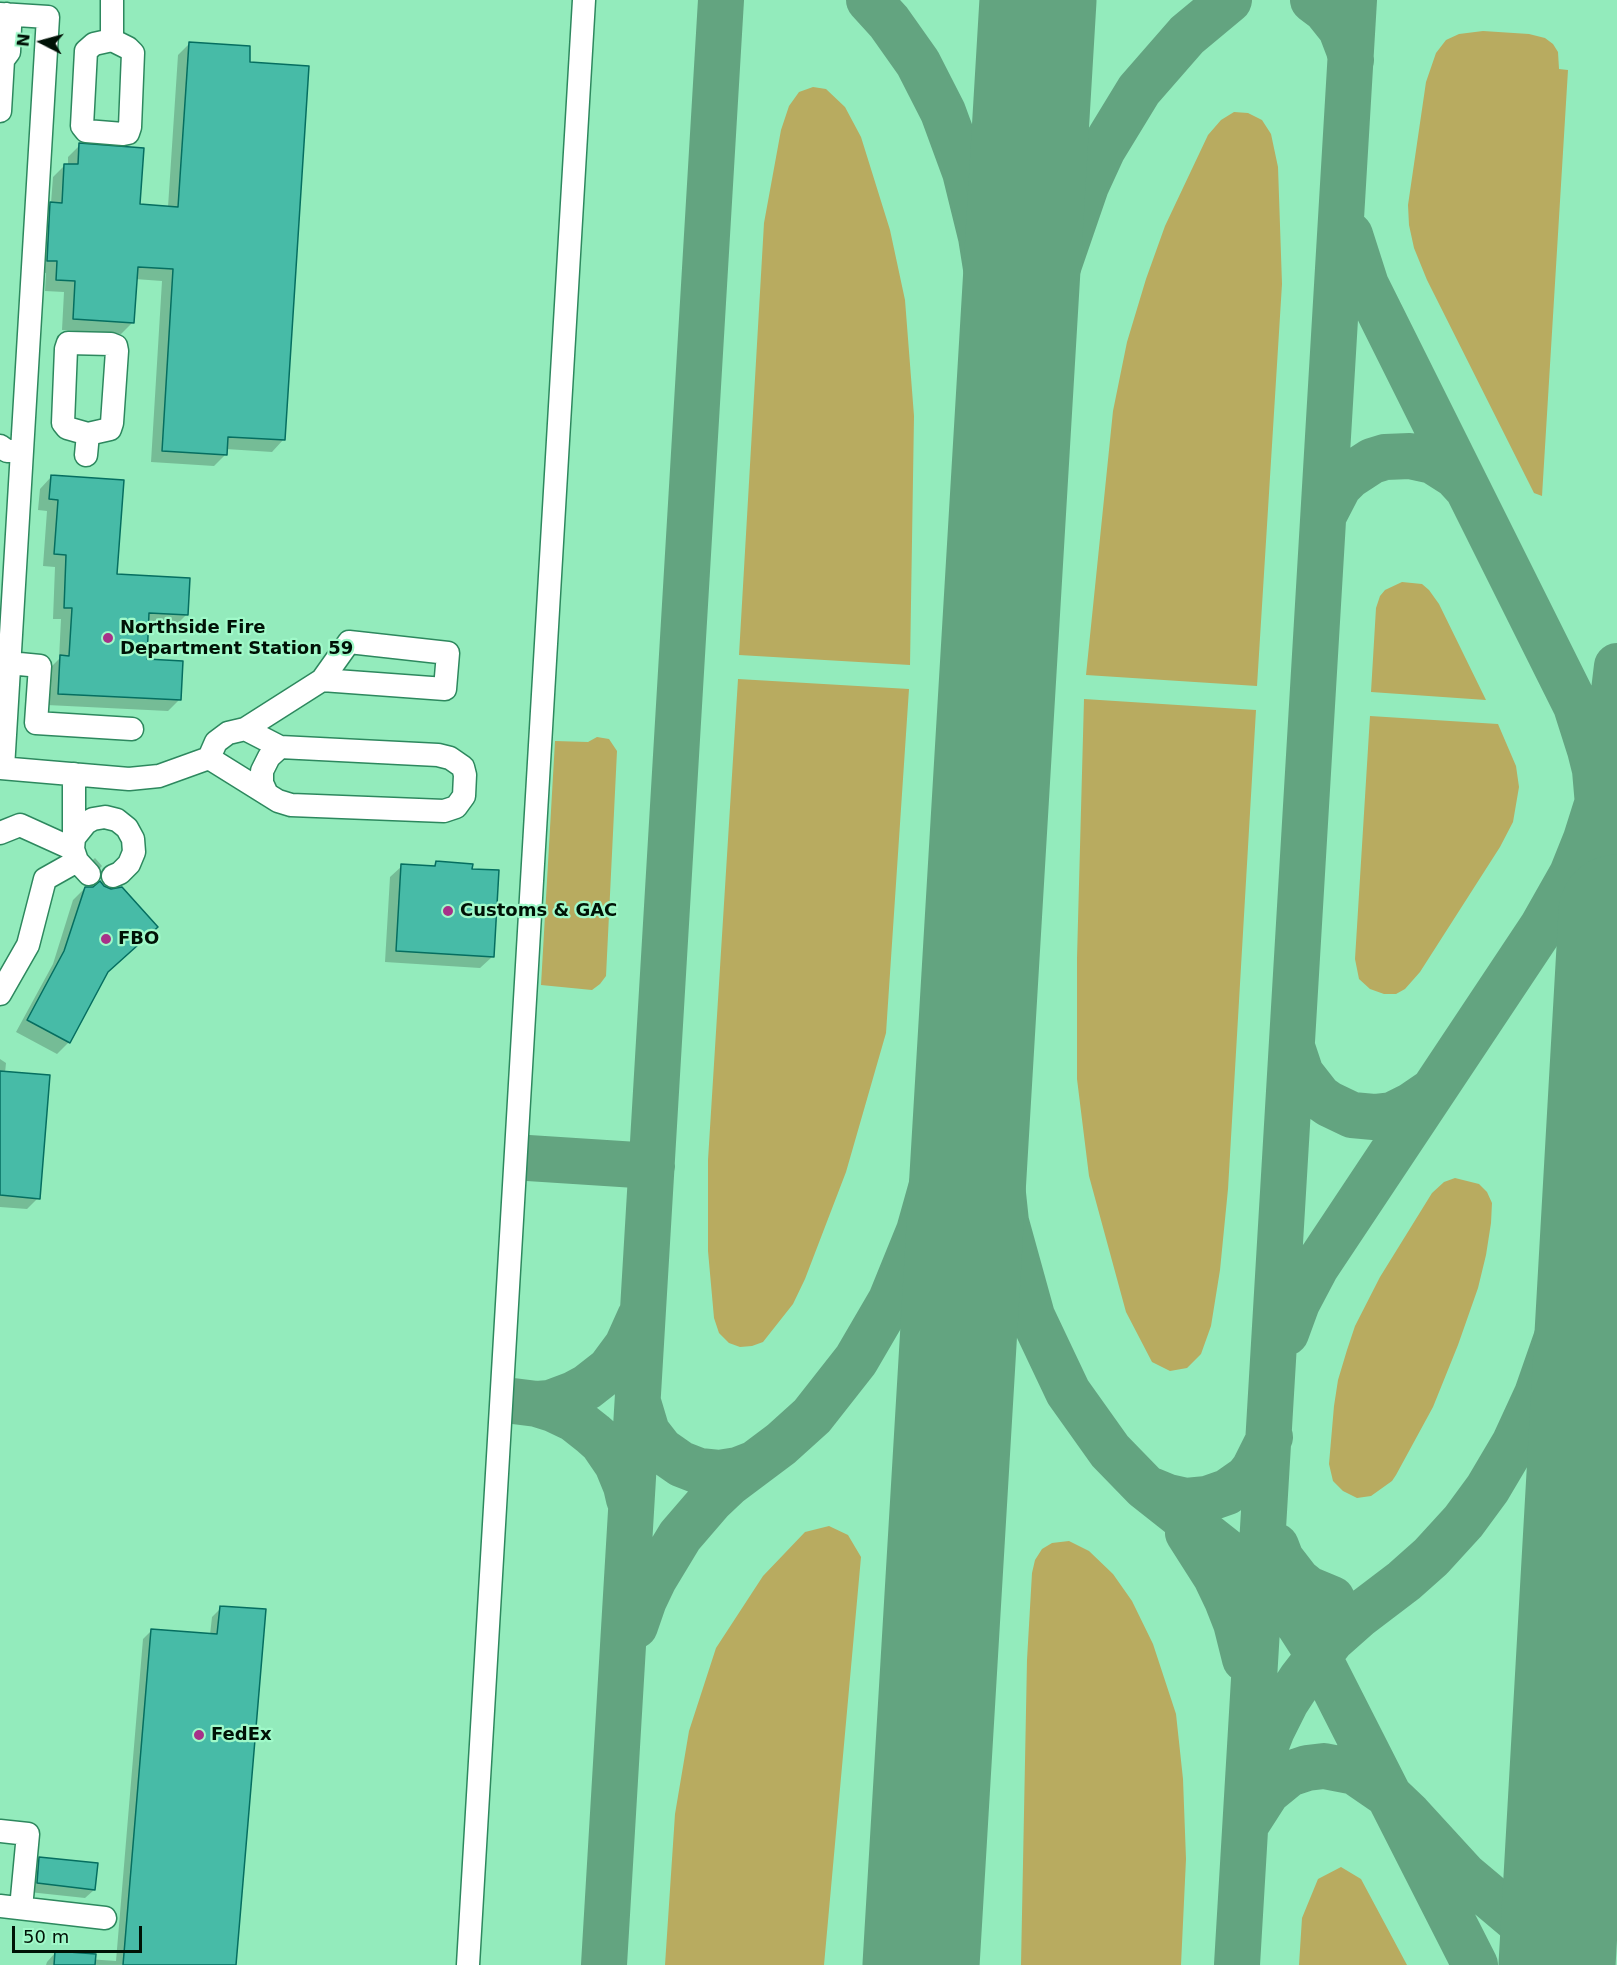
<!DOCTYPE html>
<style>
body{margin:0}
#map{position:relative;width:1617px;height:1965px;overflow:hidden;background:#93ebbc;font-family:"DejaVu Sans",sans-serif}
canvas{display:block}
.north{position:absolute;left:12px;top:12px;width:60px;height:60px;-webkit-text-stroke:4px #a0f9c9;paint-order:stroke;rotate:276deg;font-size:16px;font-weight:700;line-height:24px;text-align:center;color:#001206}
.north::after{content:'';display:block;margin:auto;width:21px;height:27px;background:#001206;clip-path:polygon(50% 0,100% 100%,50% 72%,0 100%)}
.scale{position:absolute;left:12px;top:1926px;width:130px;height:27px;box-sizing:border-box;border:3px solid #001206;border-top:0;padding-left:8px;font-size:18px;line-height:21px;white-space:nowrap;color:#001206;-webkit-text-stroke:4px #a0f9c9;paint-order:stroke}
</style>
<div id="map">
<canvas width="1617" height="1965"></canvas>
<div class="north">N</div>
<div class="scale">50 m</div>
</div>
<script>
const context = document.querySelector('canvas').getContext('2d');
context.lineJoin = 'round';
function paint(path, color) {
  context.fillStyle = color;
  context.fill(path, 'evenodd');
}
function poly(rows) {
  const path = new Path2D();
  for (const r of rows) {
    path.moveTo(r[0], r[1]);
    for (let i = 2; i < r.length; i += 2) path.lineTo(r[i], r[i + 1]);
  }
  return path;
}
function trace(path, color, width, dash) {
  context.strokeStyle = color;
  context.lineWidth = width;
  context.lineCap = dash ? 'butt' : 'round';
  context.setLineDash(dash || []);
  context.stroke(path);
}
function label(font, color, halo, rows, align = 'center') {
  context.font = font + ' "DejaVu Sans",sans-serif';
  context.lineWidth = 4.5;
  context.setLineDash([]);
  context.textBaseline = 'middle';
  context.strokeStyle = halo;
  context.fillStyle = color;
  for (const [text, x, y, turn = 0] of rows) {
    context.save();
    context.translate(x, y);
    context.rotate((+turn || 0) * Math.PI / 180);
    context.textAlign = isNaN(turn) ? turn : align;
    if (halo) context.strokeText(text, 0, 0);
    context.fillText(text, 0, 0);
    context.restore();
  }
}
const green = poly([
 [1483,31,1529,34,1545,38,1553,44,1558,52,1559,69,1568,70,1542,496,1534,493,1427,280,1414,248,1409,225,1408,205,1426,82,1436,53,1446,40,1459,34],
 [813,87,826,89,845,107,861,137,890,230,905,300,914,416,910,665,739,655,764,223,781,130,789,106,799,92],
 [1234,112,1248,113,1262,120,1271,134,1278,167,1282,284,1257,686,1086,675,1113,411,1127,342,1146,279,1165,226,1208,135,1221,120],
 [1402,582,1422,584,1429,590,1439,604,1486,700,1371,692,1376,608,1380,596,1385,590],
 [738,679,909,689,886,1033,846,1172,805,1279,793,1304,763,1342,752,1346,740,1347,729,1343,719,1333,714,1318,708,1251,708,1160],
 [1084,699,1256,710,1228,1189,1220,1270,1211,1326,1201,1354,1187,1368,1170,1371,1152,1362,1126,1312,1089,1176,1077,1079,1077,958],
 [1370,716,1498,724,1516,766,1519,787,1513,822,1500,847,1420,972,1405,989,1396,994,1384,994,1370,989,1359,979,1355,959],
 [597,737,609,739,617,751,606,976,600,984,592,990,541,985,555,741,588,742],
 [1455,1178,1479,1184,1487,1192,1492,1203,1491,1223,1486,1255,1478,1288,1458,1345,1433,1407,1396,1475,1392,1481,1371,1496,1357,1498,1343,1491,1333,1481,1329,1464,1334,1406,1338,1380,1347,1350,1355,1326,1380,1277,1432,1193,1444,1182],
 [829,1526,848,1535,861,1557,824,1965,665,1965,675,1814,689,1731,716,1648,763,1576,805,1532],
 [1069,1541,1089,1551,1113,1574,1132,1601,1153,1644,1176,1714,1183,1779,1186,1859,1181,1965,1021,1965,1027,1660,1032,1573,1035,1560,1042,1549,1052,1543],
 [1341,1867,1361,1879,1407,1965,1299,1965,1302,1918,1318,1879]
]);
const shadow = poly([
 [190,43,248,63,283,440,272,452,226,449,226,454,214,466,151,462,162,281,135,279,133,322,121,334,62,330,64,292,45,291,46,273,36,272,39,215,51,203,53,177,65,165,68,165,68,157,80,145,139,205,168,207,178,55],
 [51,477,116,576,187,614,175,626,147,625,145,661,180,699,168,711,47,705,49,669,59,659,61,619,53,619,55,567,43,566,47,511,38,510,40,489],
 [95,858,102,866,89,880,83,869],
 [436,863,492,957,480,968,385,962,390,877,402,866,432,868],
 [85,888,104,888,106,973,69,1042,57,1054,16,1032,53,964,73,900],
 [0,1059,6,1063,5,1073,38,1198,27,1209,0,1207],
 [221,1608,234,1965,46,1965,47,1962,55,1953,73,1958,116,1961,143,1639,152,1630,210,1635,212,1617],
 [40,1858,94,1890,85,1898,29,1892,31,1867]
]);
const taxiway = poly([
 [869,0,889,22,918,63,943,112,965,172,981,237,991,300,994,339,998,483],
 [1313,0,1325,9,1341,29,1349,50,1351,60],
 [1325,513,1339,486,1349,476,1372,461,1385,457,1410,456,1433,461,1455,475,1466,487],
 [1002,604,1045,320,1055,276,1086,186,1103,149,1139,90,1187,35,1229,0],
 [993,748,994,1109,1006,1222,1032,1316,1068,1392,1110,1451,1145,1487,1250,1570,1294,1617,1314,1648,1475,1965],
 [1293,1050,1301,1074,1319,1097,1329,1104,1352,1115,1374,1117,1392,1115,1412,1105,1431,1092],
 [528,1158,652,1166],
 [1286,1333,1297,1303,1316,1267,1542,927,1572,874,1586,839,1598,801,1606,757,1617,666],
 [513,1401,537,1404,553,1409,574,1419,593,1434,602,1442,617,1464,626,1486,629,1499],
 [638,1402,647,1432,661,1450,681,1464,699,1471,719,1473,738,1470,756,1463],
 [537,1404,550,1403,574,1394,587,1387,610,1369,627,1346,640,1317],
 [1151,1490,1168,1497,1186,1501,1207,1499,1227,1492,1247,1478,1254,1469,1270,1437],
 [1188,1533,1216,1577,1227,1600,1236,1623,1245,1659],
 [1582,1543,1590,1704,1597,1793,1610,1870,1617,1897],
 [1276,1546,1281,1559,1298,1581,1308,1589,1332,1599],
 [635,1626,644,1600,654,1579,680,1536,711,1500,729,1483,781,1444,812,1416,856,1360,891,1300,919,1231,942,1149,956,1068,967,974],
 [1260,1761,1272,1730,1286,1702,1301,1679,1332,1639,1358,1616,1404,1581,1431,1557,1463,1522,1488,1488,1514,1444,1537,1394,1560,1328,1575,1263,1609,1062,1600,828,1595,770,1590,750,1576,706,1366,285,1350,235],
 [1249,1820,1267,1792,1289,1774,1307,1768,1324,1766,1355,1772,1387,1794,1409,1815,1464,1875,1571,1965],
 [604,1965,721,0],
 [905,1965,939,1662],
 [1237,1965,1354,0]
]);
const runway = poly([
 [921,1965,1038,0],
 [1557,1965,1617,913]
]);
const building = poly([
 [189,42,250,46,250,62,309,66,285,440,228,437,227,455,162,451,173,269,138,267,134,323,73,319,75,281,56,280,57,261,47,261,50,202,62,203,64,164,78,164,79,143,144,148,140,204,178,207,189,42],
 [51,475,124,480,117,574,190,578,188,615,149,613,147,659,183,661,181,700,58,694,60,655,69,656,72,608,64,608,66,555,54,554,58,500,49,499,51,475],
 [436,861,473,864,472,869,499,870,494,957,396,951,401,864,435,866,436,861],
 [100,881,104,886,111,889,122,887,158,927,108,972,70,1043,27,1020,64,951,85,887,93,887,100,881],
 [0,1071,50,1075,40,1199,0,1195,0,1071],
 [220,1606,266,1609,236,1965,123,1965,151,1629,217,1634,220,1606],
 [39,1857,98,1863,95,1890,37,1883,39,1857],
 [55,1951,96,1954,95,1965,54,1965,55,1951]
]);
const minor = poly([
 [0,14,48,17,3,768],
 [112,40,128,48,133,53,130,127,128,133,123,134,86,131,82,126,86,51,94,44,112,40,112,0],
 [0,54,3,60,0,111],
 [3,60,9,52,10,27,5,22,6,14],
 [0,446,7,451,22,451],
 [86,455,88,434,110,429,112,423,117,351,116,346,111,344,68,343,66,349,63,423,67,428,88,434],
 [9,663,40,666,36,723,132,729],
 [245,729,280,747,438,755,450,758,463,767,465,775,464,796,456,807,444,811,291,805,278,801,209,758,216,742,228,733,245,729],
 [245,729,322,680,445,689,448,653,349,642,322,680],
 [0,768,129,779,159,776,209,758],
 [267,794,262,783,262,771,269,757,280,747],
 [0,833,20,825,73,849],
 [74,838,74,774],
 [89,874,77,861,73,849,74,838,86,823,93,819,105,817,117,820,127,828,133,839,134,852,129,864,120,873,113,876],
 [0,994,28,945,45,879,77,861],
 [0,1831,28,1834,21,1908],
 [0,1906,105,1918],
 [468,1965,584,0]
]);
const markers = [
 [108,638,6,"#a73189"],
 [448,911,6,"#a73189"],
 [106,939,6,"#a73189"],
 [199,1735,6,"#a73189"]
];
const poiNames = [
 ["Northside Fire",120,628],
 ["Department Station 59",120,649],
 ["Customs & GAC",460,911],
 ["FBO",118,939],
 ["FedEx",211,1735]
];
paint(green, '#b8ab60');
paint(shadow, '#0003');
trace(taxiway, '#63a480', 46);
trace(runway, '#63a480', 117);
paint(building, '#47bba7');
trace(building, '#056e60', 1.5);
trace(minor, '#2d885e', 25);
trace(minor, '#fff', 22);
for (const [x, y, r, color] of markers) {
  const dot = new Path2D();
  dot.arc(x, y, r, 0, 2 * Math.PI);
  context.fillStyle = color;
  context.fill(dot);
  trace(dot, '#a0f9c9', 2);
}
label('bold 18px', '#001206', '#a0f9c9', poiNames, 'left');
</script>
